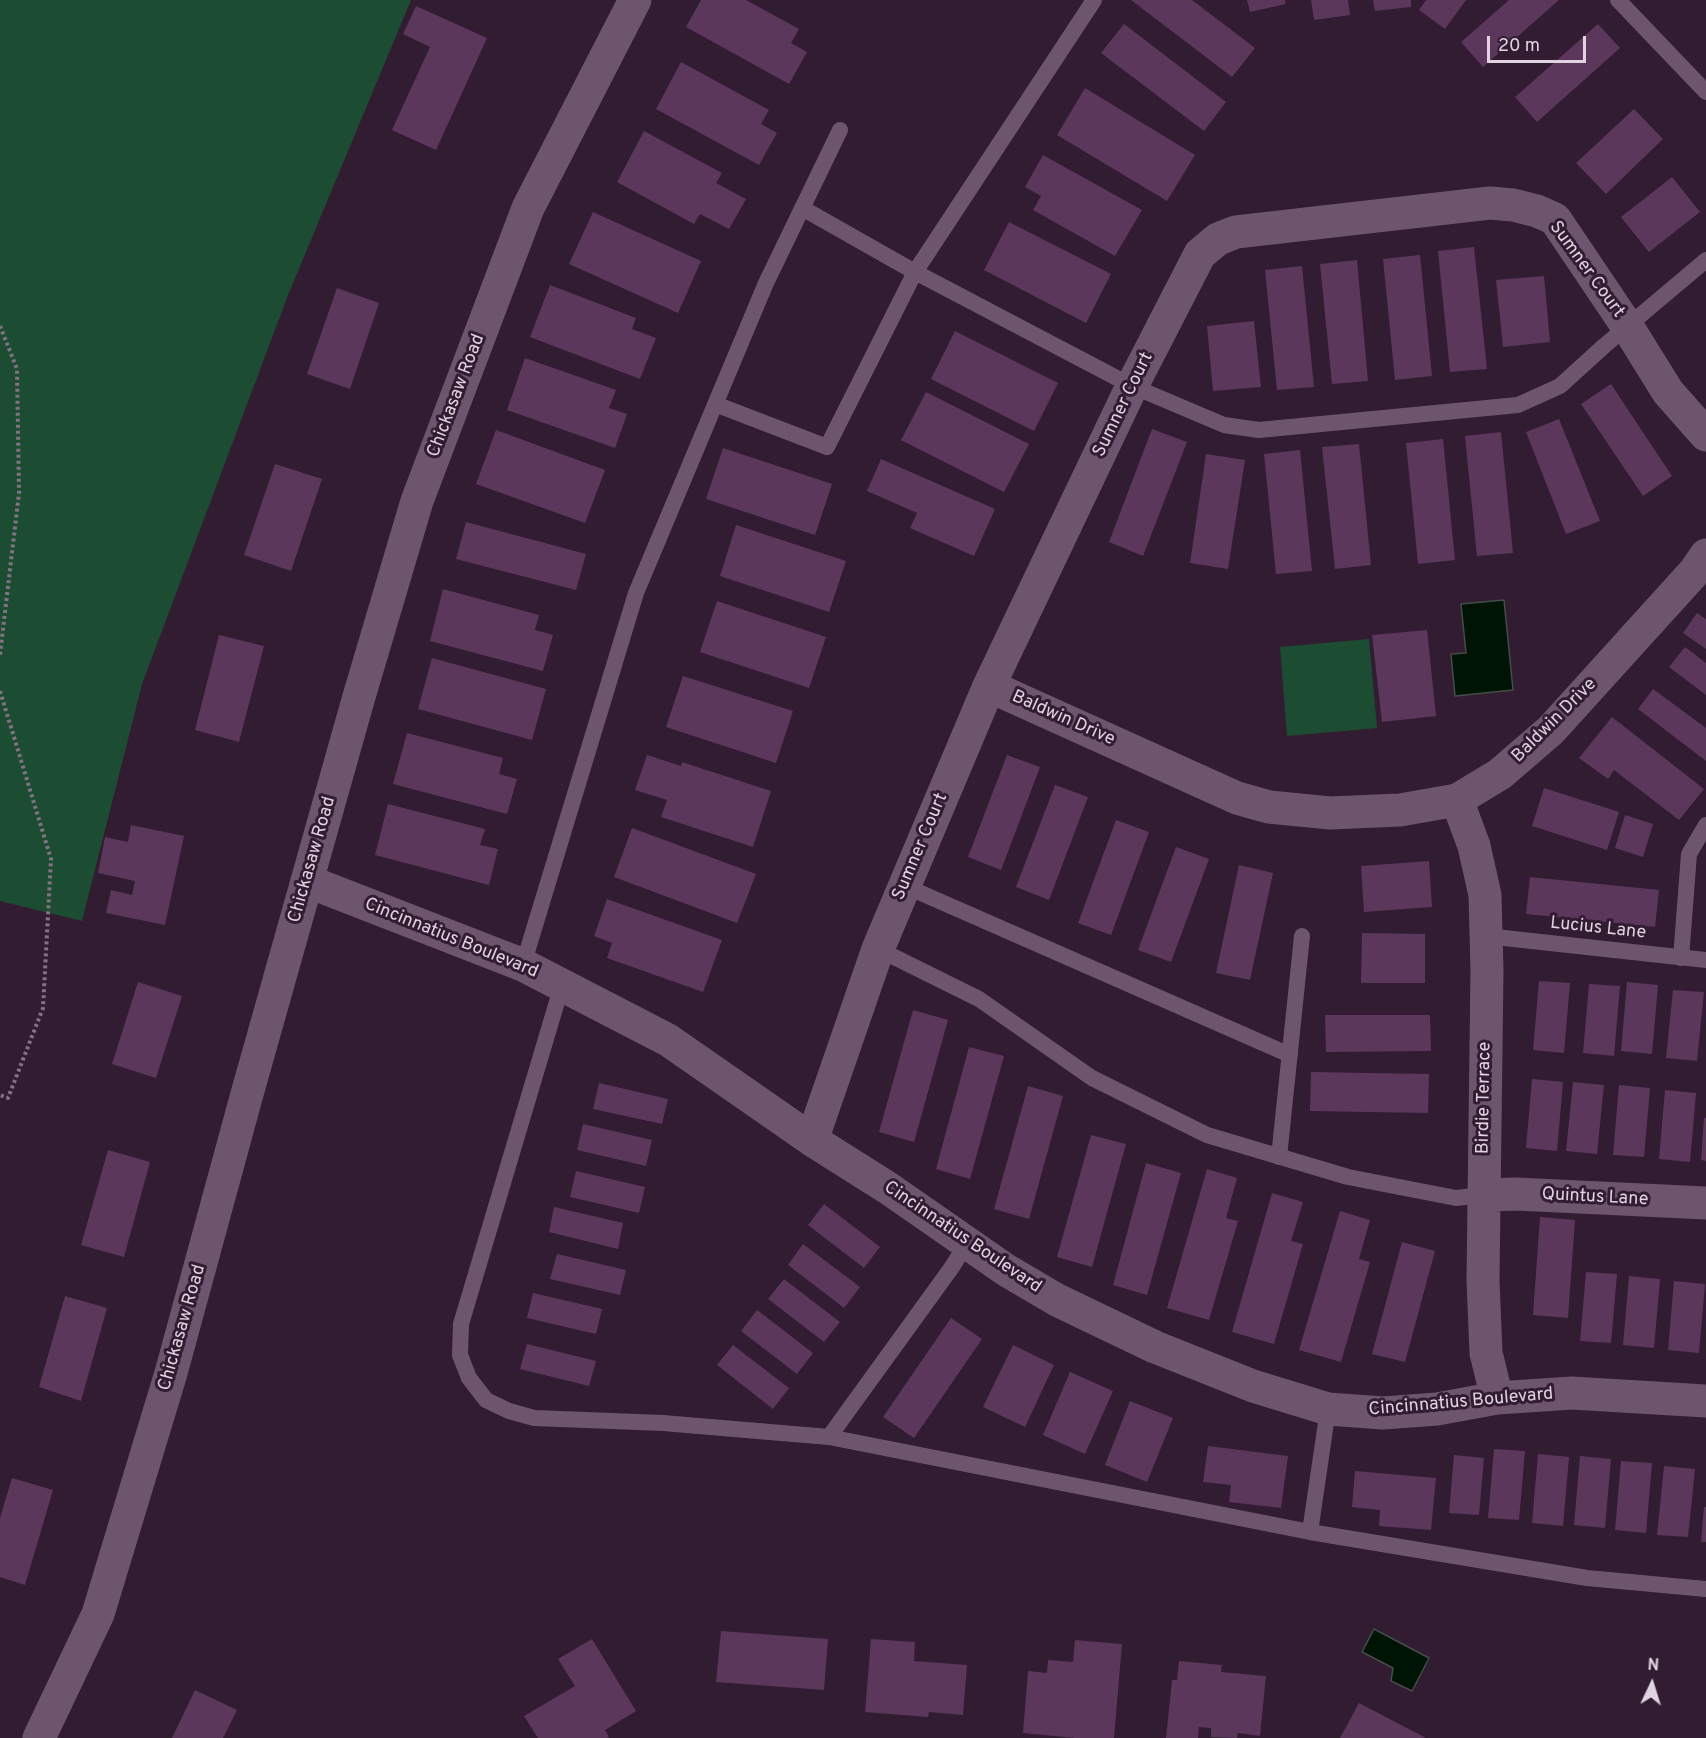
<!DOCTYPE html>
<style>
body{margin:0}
#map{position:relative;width:1706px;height:1738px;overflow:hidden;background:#311c32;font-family:Overpass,sans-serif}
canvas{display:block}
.north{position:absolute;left:1622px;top:1654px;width:60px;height:60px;-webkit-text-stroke:4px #311c32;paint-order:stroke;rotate:4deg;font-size:16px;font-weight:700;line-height:24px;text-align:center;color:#e1d3e1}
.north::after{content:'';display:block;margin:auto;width:21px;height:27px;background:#e1d3e1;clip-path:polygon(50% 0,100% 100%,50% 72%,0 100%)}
.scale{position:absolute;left:1487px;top:36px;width:99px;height:27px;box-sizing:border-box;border:3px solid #e1d3e1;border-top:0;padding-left:8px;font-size:18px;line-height:21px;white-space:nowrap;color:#e1d3e1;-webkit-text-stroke:4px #311c32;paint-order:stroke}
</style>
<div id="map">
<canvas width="1706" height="1738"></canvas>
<div class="north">N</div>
<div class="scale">20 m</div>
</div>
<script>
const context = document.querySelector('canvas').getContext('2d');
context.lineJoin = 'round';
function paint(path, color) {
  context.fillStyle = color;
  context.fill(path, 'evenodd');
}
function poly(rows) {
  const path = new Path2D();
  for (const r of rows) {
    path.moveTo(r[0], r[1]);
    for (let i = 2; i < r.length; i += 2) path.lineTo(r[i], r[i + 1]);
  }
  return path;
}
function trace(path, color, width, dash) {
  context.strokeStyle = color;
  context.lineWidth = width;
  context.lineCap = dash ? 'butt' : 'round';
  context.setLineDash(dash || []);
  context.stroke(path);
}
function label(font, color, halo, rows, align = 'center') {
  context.font = font + ' Overpass,sans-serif';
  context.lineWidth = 6;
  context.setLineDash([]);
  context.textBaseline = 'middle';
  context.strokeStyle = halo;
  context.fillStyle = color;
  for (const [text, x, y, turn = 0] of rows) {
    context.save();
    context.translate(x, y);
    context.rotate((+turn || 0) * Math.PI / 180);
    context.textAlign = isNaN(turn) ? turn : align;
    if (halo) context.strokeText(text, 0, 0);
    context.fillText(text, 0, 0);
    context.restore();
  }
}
const green = poly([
 [0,0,411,0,288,295,142,684,82,921,0,901],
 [1369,639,1377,728,1287,736,1280,647]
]);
const water = poly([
 [1504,600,1513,690,1455,696,1451,654,1466,653,1461,604,1504,600],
 [1374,1629,1429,1658,1412,1691,1391,1681,1393,1668,1362,1652,1374,1629]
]);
const building = poly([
 [701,0,746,0,799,29,791,43,807,52,789,84,686,27],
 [1131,0,1192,0,1255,48,1232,77],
 [1247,0,1285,0,1286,4,1250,12],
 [1311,0,1348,0,1350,15,1314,20],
 [1373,0,1411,0,1411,7,1375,11],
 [1426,0,1466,0,1445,29,1419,10],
 [1509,0,1559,0,1483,67,1461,42],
 [416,6,487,38,436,150,392,130,430,47,403,34],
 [1124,24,1226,102,1204,131,1101,53],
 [1598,24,1620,48,1537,122,1515,97],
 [681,62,769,110,761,124,777,133,759,165,656,109],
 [1085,88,1195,155,1167,201,1057,135],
 [1634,109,1663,139,1606,194,1576,163],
 [644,131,722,173,716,183,746,199,729,229,700,214,694,224,617,182],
 [1043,155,1142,210,1115,256,1033,210,1041,196,1025,187],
 [1672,177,1700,212,1649,252,1621,217],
 [593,212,701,261,678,313,569,264],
 [1009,222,1111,274,1086,323,984,270],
 [1474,247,1487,369,1450,372,1438,251],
 [1420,255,1432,376,1395,380,1383,259],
 [1357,260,1368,381,1332,384,1320,264],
 [1302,266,1314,387,1277,390,1265,270],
 [1544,276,1550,342,1503,347,1496,280],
 [550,285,636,318,632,329,656,338,640,379,530,337],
 [337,288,379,303,350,389,307,374],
 [1254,321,1261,387,1213,391,1207,326],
 [955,331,1058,383,1034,431,931,379],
 [525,358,616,390,609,408,627,414,615,448,507,410],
 [1611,384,1672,476,1643,496,1581,404],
 [926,392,1029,444,1004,492,901,440],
 [1559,419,1600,521,1566,534,1526,432],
 [1152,429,1187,442,1143,556,1109,542],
 [496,430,605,470,585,523,476,484],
 [1501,432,1513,553,1477,556,1465,436],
 [1443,439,1455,560,1418,564,1406,443],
 [1359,444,1371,565,1335,569,1322,447],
 [723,448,832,484,815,535,706,499],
 [1300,450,1312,571,1276,574,1264,454],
 [1206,454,1245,460,1228,569,1190,563],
 [881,459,995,509,974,556,910,528,917,513,867,491],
 [275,464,322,479,291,571,244,555],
 [466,522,586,554,576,590,456,559],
 [736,525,846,561,829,612,720,576],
 [443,589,539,615,535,630,553,635,543,671,430,641],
 [717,601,826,637,809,688,700,652],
 [1697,613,1706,619,1706,649,1683,633],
 [1427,630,1436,716,1382,722,1372,635],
 [219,635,264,646,239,742,195,730],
 [1685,647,1706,663,1706,695,1669,667],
 [432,658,546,689,532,740,418,709],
 [683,676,793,711,776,763,666,727],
 [1653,689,1706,728,1706,761,1638,709],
 [1612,717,1704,789,1679,820,1614,770,1608,779,1579,758],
 [407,733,503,758,499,774,517,779,507,814,393,784],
 [647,755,681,766,682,762,771,791,753,847,661,817,667,800,635,790],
 [1007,755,1040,767,1001,870,968,857],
 [1055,785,1088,797,1049,900,1016,887],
 [1544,788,1619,812,1607,850,1532,826],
 [388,804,485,829,480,845,498,849,489,885,375,855],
 [1625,815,1653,824,1643,857,1615,848],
 [1116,820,1149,832,1111,935,1078,923],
 [131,825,184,836,165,925,106,913,111,890,132,895,135,881,98,873,105,837,128,842],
 [632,828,756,874,737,923,614,877],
 [1176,847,1209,859,1171,962,1138,950],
 [1429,861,1432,907,1364,912,1361,866],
 [1239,865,1273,873,1250,980,1216,973],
 [1530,877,1659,890,1655,927,1526,914],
 [607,899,722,940,703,992,607,958,612,943,594,936],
 [1362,933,1425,934,1425,983,1361,983],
 [1539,981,1570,983,1564,1053,1533,1050],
 [138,982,182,996,156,1078,112,1064],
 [1627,982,1658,985,1652,1054,1621,1051],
 [1589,984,1620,986,1614,1056,1583,1053],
 [1673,990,1704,992,1697,1061,1666,1058],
 [913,1010,948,1020,914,1142,879,1132],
 [1325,1015,1430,1015,1431,1051,1326,1052],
 [969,1047,1004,1056,970,1179,936,1169],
 [1311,1072,1429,1074,1428,1113,1310,1111],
 [1532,1079,1563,1082,1557,1151,1526,1148],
 [1573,1082,1604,1085,1597,1154,1566,1151],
 [599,1083,668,1099,662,1124,593,1109],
 [1619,1085,1650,1088,1644,1157,1613,1155],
 [1028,1086,1063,1096,1029,1219,994,1209],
 [1665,1090,1696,1093,1690,1162,1659,1159],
 [1704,1118,1706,1118,1706,1161,1701,1160],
 [583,1124,652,1140,646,1166,577,1150],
 [1091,1135,1126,1144,1092,1267,1057,1257],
 [108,1150,150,1162,124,1257,81,1245],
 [1146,1163,1181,1173,1147,1295,1113,1285],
 [1207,1169,1237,1178,1226,1218,1238,1221,1209,1320,1167,1308],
 [576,1171,645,1187,639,1213,570,1197],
 [1272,1193,1303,1202,1291,1241,1303,1244,1274,1344,1232,1332],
 [824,1204,880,1247,864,1268,808,1225],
 [554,1207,623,1223,618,1249,549,1232],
 [1340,1211,1370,1220,1359,1259,1370,1262,1341,1362,1299,1350],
 [1540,1217,1575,1220,1568,1318,1533,1315],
 [1402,1242,1435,1251,1405,1362,1372,1354],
 [803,1244,860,1287,844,1308,788,1265],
 [557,1254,626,1270,620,1295,550,1279],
 [1586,1272,1617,1274,1611,1343,1580,1341],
 [1629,1276,1660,1279,1654,1348,1623,1345],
 [784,1279,840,1322,824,1342,768,1299],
 [1674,1281,1705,1284,1699,1353,1668,1350],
 [533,1293,602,1309,596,1334,527,1318],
 [65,1296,107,1308,81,1401,39,1387],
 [757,1310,813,1353,797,1374,741,1331],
 [951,1318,982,1339,914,1438,883,1417],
 [527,1344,596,1361,589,1386,520,1369],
 [733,1345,789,1388,773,1409,717,1365],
 [1013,1345,1054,1365,1025,1427,983,1407],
 [1070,1372,1113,1391,1085,1454,1043,1435],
 [1130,1401,1173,1418,1147,1482,1105,1465],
 [1208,1446,1288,1456,1281,1508,1229,1502,1231,1485,1203,1482],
 [1494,1449,1525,1451,1519,1520,1488,1518],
 [1538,1454,1569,1457,1563,1526,1532,1523],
 [1454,1455,1484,1458,1479,1515,1449,1513],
 [1580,1456,1611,1459,1605,1528,1574,1525],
 [1621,1461,1652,1463,1646,1533,1615,1530],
 [1664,1466,1695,1469,1688,1537,1657,1535],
 [1355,1471,1436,1478,1431,1530,1379,1526,1380,1510,1352,1507],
 [12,1478,53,1490,25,1585,0,1577,0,1518],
 [1704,1507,1706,1507,1706,1542,1701,1542],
 [721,1631,828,1639,824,1690,716,1682],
 [592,1639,636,1711,605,1730,609,1737,607,1738,538,1738,524,1716,575,1686,558,1659],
 [871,1639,915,1642,914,1661,967,1665,963,1715,929,1712,928,1717,865,1712],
 [1075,1640,1122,1644,1114,1738,1075,1738,1023,1733,1028,1671,1047,1673,1048,1660,1073,1662],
 [1179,1661,1222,1665,1221,1672,1266,1676,1260,1736,1238,1733,1237,1738,1211,1737,1211,1728,1199,1727,1198,1738,1166,1738,1172,1680,1177,1680],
 [195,1690,237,1710,223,1738,172,1738],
 [1359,1703,1426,1738,1340,1738]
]);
const path = poly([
 [0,326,17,369,19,493,0,655],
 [0,691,51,859,43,1008,8,1098,0,1095]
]);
const service = poly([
 [1618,0,1706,92],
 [802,208,915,272,1132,386,1224,425,1259,430,1518,405,1560,386,1604,346,1706,260],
 [715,404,827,447,915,272,1094,0],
 [905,886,1290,1055],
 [1486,936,1706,960],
 [878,949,979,999,1092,1078,1207,1135,1348,1177,1456,1198,1484,1195],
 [1681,958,1689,854,1706,825],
 [523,965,636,593,766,283,840,130],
 [562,985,461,1324,460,1355,469,1378,486,1400,509,1411,534,1418,663,1423,829,1437,1310,1532,1587,1578,1706,1589],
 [1279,1157,1302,936],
 [829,1437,952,1267,967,1243],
 [1310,1532,1328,1409]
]);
const minor = poly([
 [989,686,1237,798,1269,807,1330,813,1400,810,1457,800,1500,774,1551,730,1695,571,1706,555],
 [1457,800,1474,846,1485,895,1487,970,1483,1280,1486,1353,1497,1398],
 [307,881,523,965,668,1040,812,1140,888,1188,1006,1270,1057,1300,1155,1347,1253,1386,1328,1409,1383,1413,1437,1409,1497,1398,1572,1393,1706,1401],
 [812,1140,878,949,989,686,1132,386,1200,254,1218,239,1236,232,1490,203,1513,205,1537,211,1555,219,1627,326,1668,392,1706,435],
 [1484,1195,1516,1194,1706,1203],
 [39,1738,98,1614,171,1373,247,1094,358,700,417,501,528,208,635,0]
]);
const streetNames = [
 ["Sumner Court",1586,270,54],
 ["Chickasaw Road",457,396,-69],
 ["Sumner Court",1124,405,-64],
 ["Baldwin Drive",1063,719,24],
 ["Baldwin Drive",1555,721,-45],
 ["Sumner Court",921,847,-67],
 ["Chickasaw Road",313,860,-74],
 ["Lucius Lane",1598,929,6],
 ["Cincinnatius Boulevard",451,939,22],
 ["Birdie Terrace",1485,1098,-89],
 ["Quintus Lane",1595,1198,3],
 ["Cincinnatius Boulevard",962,1238,34],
 ["Chickasaw Road",183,1328,-74],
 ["Cincinnatius Boulevard",1461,1403,-5]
];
paint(green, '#1c4d33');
paint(water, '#001406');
trace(water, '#444d48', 1.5);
paint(building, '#5c375c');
trace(path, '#837184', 4, [3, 3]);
trace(service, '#6e556e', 16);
trace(minor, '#6e556e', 33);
label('18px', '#e1d3e1', '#311c32', streetNames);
</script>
